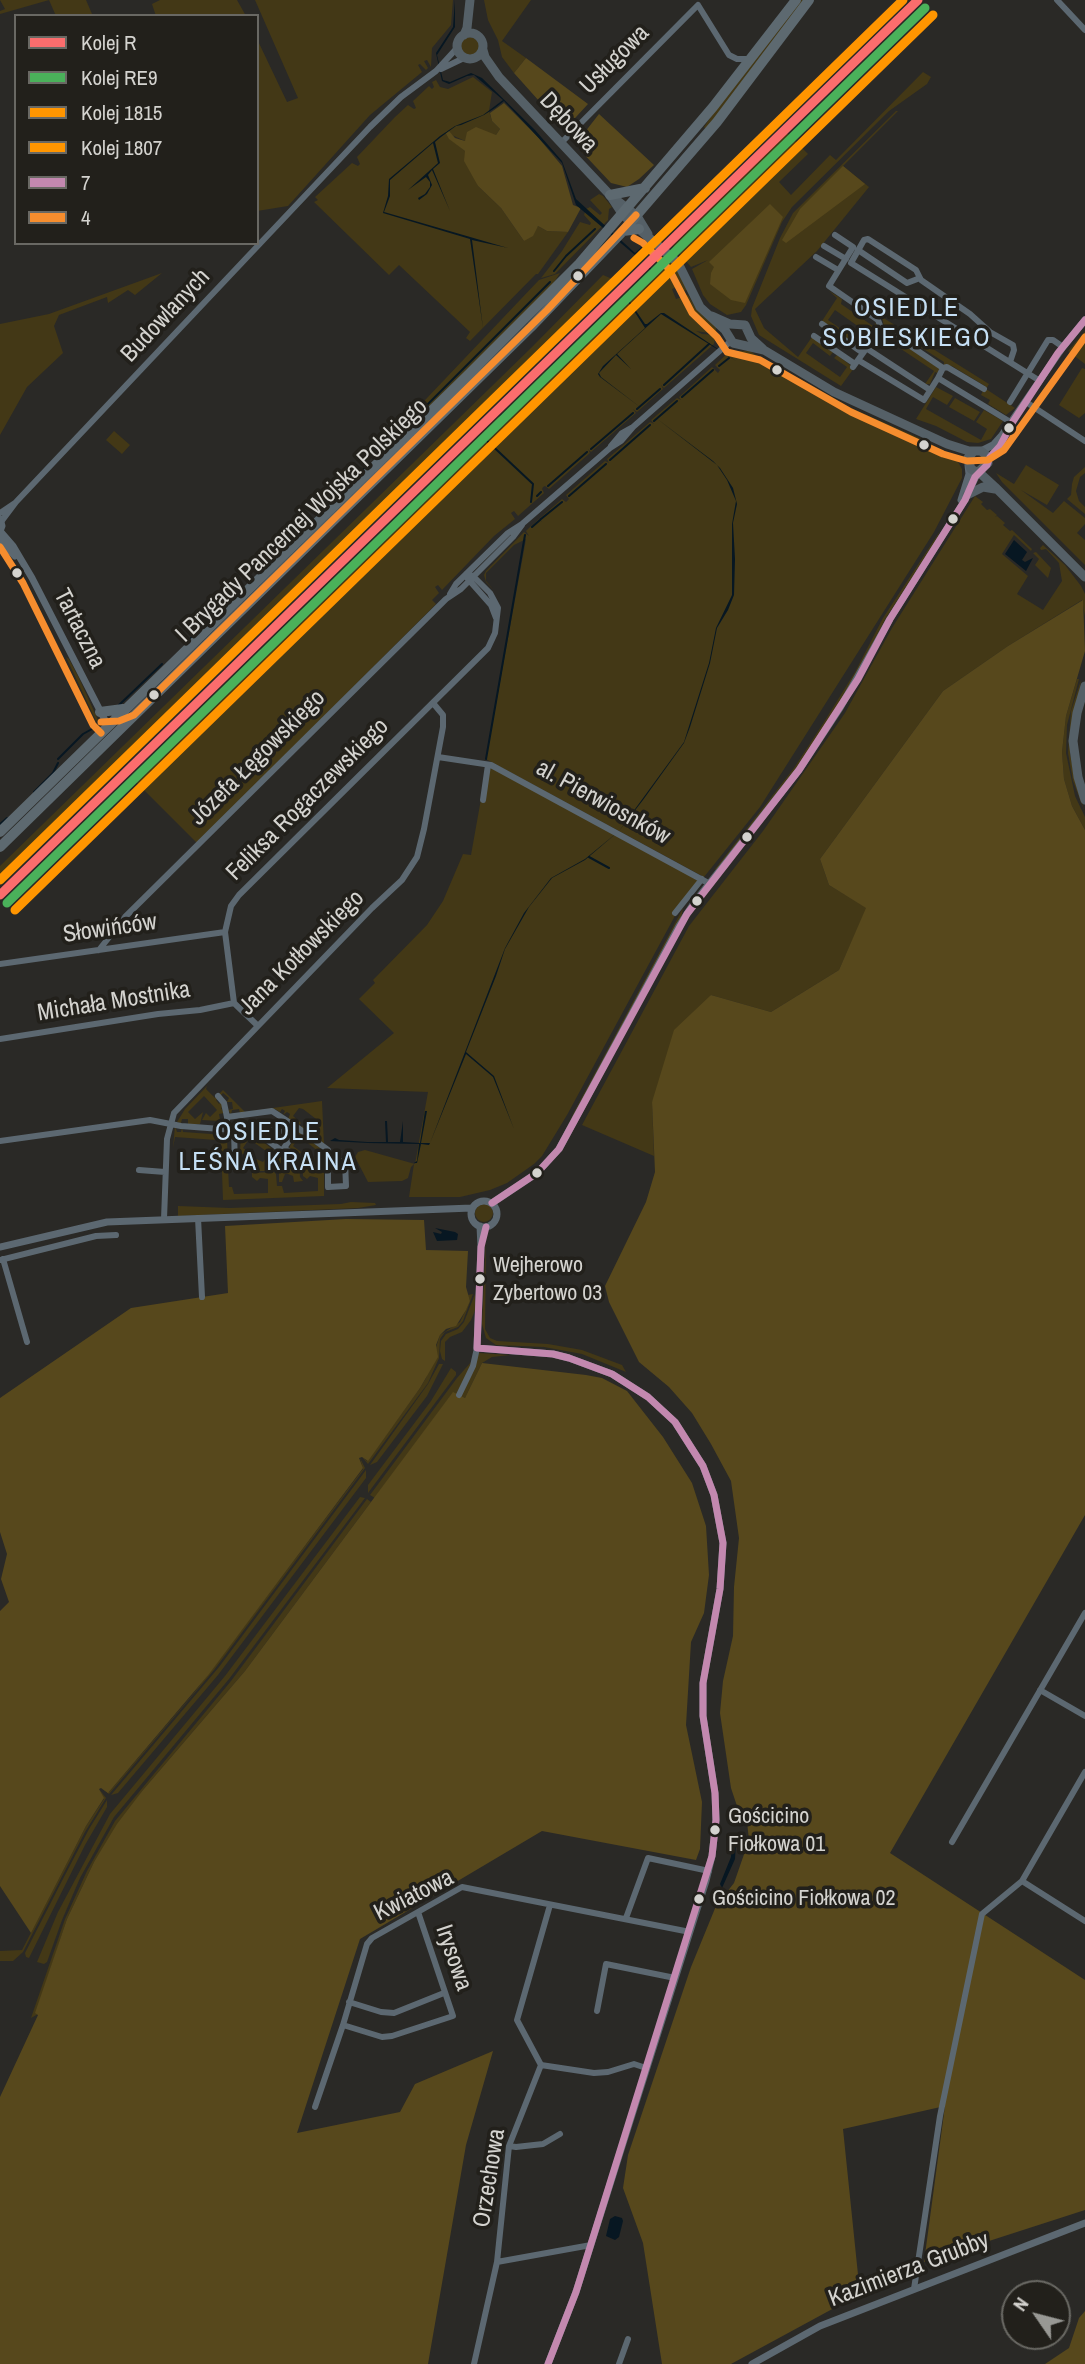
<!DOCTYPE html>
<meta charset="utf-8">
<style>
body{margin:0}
#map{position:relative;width:1085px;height:2364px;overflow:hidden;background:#2a2926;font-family:"Archivo Narrow",sans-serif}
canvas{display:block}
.legend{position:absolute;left:14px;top:14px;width:245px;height:231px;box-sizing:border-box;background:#22201b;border:2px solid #696863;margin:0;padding:9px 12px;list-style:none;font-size:21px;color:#d4d3cf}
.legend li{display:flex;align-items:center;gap:14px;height:35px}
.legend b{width:35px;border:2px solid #696863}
.north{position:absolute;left:1001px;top:2280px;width:70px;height:70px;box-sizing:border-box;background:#22201b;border:2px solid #696863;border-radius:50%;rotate:305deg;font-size:19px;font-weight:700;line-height:28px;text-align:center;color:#d4d3cf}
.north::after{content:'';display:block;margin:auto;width:24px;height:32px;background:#989894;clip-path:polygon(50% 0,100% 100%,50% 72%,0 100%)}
</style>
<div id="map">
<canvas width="1085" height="2364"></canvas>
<ul class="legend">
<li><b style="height:9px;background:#fb6d6d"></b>Kolej R</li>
<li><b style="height:9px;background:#4ab15a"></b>Kolej RE9</li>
<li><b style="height:9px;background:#ff9500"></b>Kolej 1815</li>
<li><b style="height:9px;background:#ff9500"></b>Kolej 1807</li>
<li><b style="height:9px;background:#c388af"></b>7</li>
<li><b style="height:9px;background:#f68d2e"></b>4</li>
</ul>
<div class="north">N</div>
</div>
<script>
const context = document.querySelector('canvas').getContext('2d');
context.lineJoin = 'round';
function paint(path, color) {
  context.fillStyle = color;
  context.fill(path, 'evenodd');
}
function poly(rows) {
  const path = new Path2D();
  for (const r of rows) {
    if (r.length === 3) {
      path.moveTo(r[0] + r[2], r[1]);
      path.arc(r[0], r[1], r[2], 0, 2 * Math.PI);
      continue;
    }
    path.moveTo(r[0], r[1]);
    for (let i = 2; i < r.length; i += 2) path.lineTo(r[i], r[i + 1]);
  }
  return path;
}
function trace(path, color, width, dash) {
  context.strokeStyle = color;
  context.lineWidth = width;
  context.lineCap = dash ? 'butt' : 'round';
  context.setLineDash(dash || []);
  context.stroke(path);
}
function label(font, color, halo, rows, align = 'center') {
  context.font = font + ' "Archivo Narrow",sans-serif';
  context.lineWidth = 7;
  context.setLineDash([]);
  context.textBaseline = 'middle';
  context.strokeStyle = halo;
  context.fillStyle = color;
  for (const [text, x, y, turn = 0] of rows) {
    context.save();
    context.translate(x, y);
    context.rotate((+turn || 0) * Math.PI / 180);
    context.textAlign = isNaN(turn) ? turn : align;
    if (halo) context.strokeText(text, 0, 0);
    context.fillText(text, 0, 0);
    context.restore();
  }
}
const green = poly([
 [0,0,86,0,92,14,56,16,49,0,0,14,0,11,5,9],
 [160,0,237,0,246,16,156,16,152,4],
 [255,0,453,0,451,25,432,48,431,67,427,60,424,61,428,68,426,70,420,64,418,65,422,72,370,115,288,206,257,211,257,39,287,102,298,98],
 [484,0,531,0,502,41,526,58,514,73,502,57,498,40,488,20],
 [799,0,805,0,706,129,704,127,716,109],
 [470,46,9],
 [923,72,931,77,927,84,889,111,792,207,782,222,746,305,741,312,727,315,710,304,703,295,692,269,708,260,691,267,673,246,787,133,808,154,779,182,791,195,830,155,836,160],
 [473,77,492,92,489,111,492,121,500,129,496,135,465,141,445,132,449,138,465,151,478,186,501,208,524,241,538,226,547,231,568,232,538,274,536,274,470,341,466,338,470,332,399,265,389,275,314,202,318,200,315,197,352,163,358,166,360,164,357,157,395,117,408,105,414,109,416,108,413,101,429,86,432,89,434,87,432,82,436,80,440,87,448,89],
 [896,111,898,111,843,166,869,187,817,251,755,309,764,328,798,357,812,337,833,352,830,356,813,343,806,353,840,377,847,367,834,358,837,355,854,368,841,386,759,335,751,316,752,308,780,238,793,213],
 [599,194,603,196,612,207,609,209,608,220,555,274,541,278,562,251,580,222,590,225,591,223,584,215,586,209,590,207,600,215,602,213,590,200],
 [667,257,679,271,687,290,682,291,679,286,672,289,676,299,688,295,697,310,716,325,716,334,696,331,702,334,716,335,714,344,664,388,661,385,663,389,637,412,633,409,636,413,591,452,588,449,590,453,549,489,545,486,543,487,542,489,544,493,518,516,514,511,511,513,515,519,494,536,442,590,438,585,435,587,439,593,432,600,436,604,197,843,135,781,392,531,407,507,474,441,546,371,629,298,654,271,657,272,664,265],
 [162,273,135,295,128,290,108,303,107,297,59,315,54,326,63,353,27,387,0,435,0,324,49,314],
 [560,273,551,287,514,324,387,447,390,437,539,280],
 [603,275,617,281,0,884,0,866,532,347],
 [829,291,842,299,841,304,873,326,876,323,878,327,864,347,861,348,842,335,845,331,862,344,869,334,835,310,828,320,841,329,838,332,822,321,837,298],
 [882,317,989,384,986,389,1015,408,1006,415,988,404,990,400,981,395,985,386,952,366,944,365,944,362,889,327,888,329,884,327],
 [884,331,940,369,937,373,935,372,930,384,925,384,934,371,883,337,872,349,873,344,875,345,879,339,878,337],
 [1085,331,1085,364,1068,351],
 [730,351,750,351,778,370,789,375,787,379,790,381,793,377,798,378,851,408,926,441,957,460,962,469,962,478,934,532,760,807,704,877,486,759,526,539,514,545,486,573,486,581,493,589,486,582,484,575,486,571,524,532,529,536,526,531,530,527,539,519,542,522,540,518,562,499,566,502,569,499,566,495,605,461,609,463,607,459,650,422,654,424,651,420,677,398,681,400,679,397,712,367,718,373,720,370,715,365],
 [1082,368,1085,369,1085,413,1079,418,1059,405],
 [936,387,953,396,947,405,933,397,926,409,981,440,987,429,976,422,984,410,1003,421,991,439,978,443,967,442,936,426,916,419],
 [955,398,980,412,974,421,949,407],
 [114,431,130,445,122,454,106,440],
 [1026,465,1059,485,1047,505,1021,490,1053,513,1064,501,1085,518,1085,524,1077,533,1085,540,1085,565,1002,482,996,473,1014,484],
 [1085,467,1085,473,1080,477,1076,491,1079,501,1085,507,1085,514,1067,499,1071,495,1072,484,1074,477],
 [975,496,983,502,981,504,987,510,990,509,997,515,995,517,997,516,1005,523,1003,525,1010,531,1012,530,1032,549,1031,551,1014,535,1002,554,1028,576,1017,594,1043,610,1062,581,1059,563,1046,549,1041,550,1040,548,1043,545,1065,565,1081,586,1085,594,1085,616,1082,600,1008,646,943,691,820,859,829,885,867,908,839,970,771,1012,711,995,652,1102,654,1156,582,1125,689,926,763,831,845,713,892,628],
 [940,531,936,541,886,618,853,681,831,716,797,767,717,871,715,869,794,768,824,722,855,672,883,618],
 [1036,552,1051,568,1048,578,1035,565,1039,559,1033,553],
 [66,657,69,659,79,678,98,720,96,721],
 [1077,679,1079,679,1067,725,1066,753,1075,796,1085,817,1085,830,1072,806,1064,779,1062,752,1066,716],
 [1081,680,1070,753,1075,781,1085,813,1073,781,1068,753,1071,711],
 [491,767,699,880,676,914,567,1115,542,1156,534,1164,507,1183,490,1190,460,1197,409,1197,414,1164,411,1167,408,1178,402,1181,368,1182,355,1157,358,1152,365,1150,415,1164,428,1092,327,1088,394,1033,359,999,375,983,373,980,427,925,443,901,463,854,471,855,481,799],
 [683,908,681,919,563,1136,574,1112],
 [207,1086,206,1089,215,1098,223,1090,245,1112,322,1101,324,1145,319,1141,322,1138,319,1136,312,1136,301,1128,302,1126,313,1131,320,1122,303,1109,299,1108,293,1116,301,1123,298,1126,288,1119,290,1114,287,1112,283,1115,285,1111,282,1109,280,1112,275,1109,240,1113,239,1109,232,1110,231,1114,228,1110,233,1109,232,1102,227,1102,229,1098,223,1093,216,1100,219,1104,221,1102,223,1107,221,1108,224,1113,219,1114,220,1120,224,1120,222,1124,219,1125,219,1121,202,1120,206,1113,210,1117,217,1110,204,1096,188,1112,195,1119,203,1112,200,1124,188,1124,188,1119,182,1119,181,1123,177,1122,185,1109],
 [175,1126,177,1132,181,1132,182,1128,183,1132,225,1135,225,1130,229,1136,231,1134,232,1136,227,1137,228,1168,229,1187,232,1187,234,1194,268,1193,268,1179,260,1178,257,1181,252,1177,252,1173,274,1172,276,1174,277,1186,282,1186,284,1193,318,1191,318,1178,310,1176,307,1179,303,1176,302,1163,311,1170,324,1170,324,1196,223,1200,221,1144,216,1140,175,1137,173,1148],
 [248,1130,281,1156,285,1152,282,1155,285,1158,275,1171,254,1171,248,1167,254,1158,263,1162,269,1153,249,1139,243,1148,251,1154,250,1160,240,1152,241,1134,236,1134,241,1131,242,1135,248,1135],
 [297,1133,300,1133,324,1151,324,1168,312,1168,299,1159,302,1155,313,1160,319,1152,303,1139,299,1137,293,1146,301,1152,299,1155,289,1148],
 [287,1159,292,1163,295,1160,299,1163,300,1177,303,1181,294,1182,293,1176,288,1174,285,1174,282,1182,279,1182,279,1171],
 [351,1202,375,1203,376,1205,358,1208,178,1216,178,1206,230,1208,341,1204],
 [484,1213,9],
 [486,1240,485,1329,490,1338,497,1341,548,1344,582,1350,622,1365,626,1372,582,1354,544,1347,496,1345,486,1338,482,1324],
 [473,1294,463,1321,458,1327,445,1332,440,1339,439,1358,428,1383,368,1464,362,1457,367,1461,420,1388,426,1378,440,1335,460,1322,470,1301,468,1295],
 [475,1294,476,1308,471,1320,462,1332,450,1337,445,1342,445,1361,442,1359,440,1351,441,1341,446,1334,458,1329,464,1322],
 [479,1353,510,1355,492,1357,482,1363,465,1398,453,1393,375,1498,370,1495,457,1378],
 [439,1364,443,1364,427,1396,377,1462,370,1465,428,1384],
 [451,1368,456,1372,456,1375,368,1493,368,1485,431,1401],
 [360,1458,365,1468,214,1670,109,1794,101,1788,109,1792,193,1694,363,1469],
 [366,1470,366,1478,218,1675,118,1793,111,1795,219,1667],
 [360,1497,365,1498,229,1679,114,1817,80,1878,62,1920,47,1962,44,1964,37,1962,58,1912,110,1814,225,1676],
 [367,1499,371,1502,245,1671,143,1790,94,1862,67,1919,36,2013,38,2014,31,2018,65,1919,87,1871,115,1821,231,1681],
 [99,1789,106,1798,85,1832,23,1952,13,1961,0,1961,0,1951,22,1950,86,1826,104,1799],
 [107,1800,107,1807,85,1845,29,1958,26,1957,25,1953,65,1875,89,1829]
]);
const forest = poly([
 [526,58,588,104,565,129,566,125,556,120,514,73],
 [504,103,537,136,562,166,573,205,581,208,568,232,547,231,538,226,533,236,524,241,501,208,478,186,464,161,465,151,449,139,445,132,449,131,455,138,465,141,467,132,476,127,496,135,500,129,492,121,490,113],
 [599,114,654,165,639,179,627,187,611,183,579,149,581,137],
 [843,166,865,184,786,243,782,240,800,209],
 [770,204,783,217,745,303,731,300,710,284,711,273,714,267,709,262],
 [1083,600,1085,651,1066,716,1062,752,1064,779,1072,806,1085,830,1085,1515,890,1853,1085,1980,1085,2210,924,2262,945,2106,843,2129,860,2294,731,2364,662,2364,643,2243,623,2188,628,2155,691,1967,716,1906,734,1883,749,1840,747,1822,738,1809,731,1788,720,1713,723,1681,733,1636,734,1587,739,1538,731,1481,711,1444,692,1413,669,1387,639,1362,609,1302,605,1286,646,1202,655,1172,652,1102,674,1030,711,995,771,1012,839,970,866,908,829,885,820,859,943,691,1008,646],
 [346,1219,424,1220,426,1250,468,1251,466,1287,470,1301,466,1310,456,1326,446,1329,440,1335,436,1345,438,1357,420,1388,368,1461,362,1457,359,1458,363,1468,209,1674,108,1793,101,1788,99,1789,104,1798,86,1826,31,1933,0,1886,0,1611,9,1602,1,1579,7,1554,0,1532,0,1398,131,1308,228,1293,225,1226],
 [482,1363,586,1375,602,1378,627,1391,663,1437,692,1483,706,1526,709,1575,704,1613,691,1642,686,1725,702,1802,700,1849,696,1860,542,1831,360,1939,297,2133,400,2112,415,2084,493,2051,466,2145,428,2364,0,2364,0,2097,38,2015,35,2013,67,1919,94,1862,117,1824,143,1790,245,1671,453,1392,465,1398],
 [1085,2311,1085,2364,1045,2364,1069,2348,1079,2318]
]);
const water = poly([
 [455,0,455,27,437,55,443,80,450,82,471,73,482,78,535,130,562,161,576,199,635,253,669,222,694,203,744,158,908,0,744,159,695,204,669,224,637,254,642,261,576,205,562,163,504,101,495,108,484,115,461,125,456,126,441,137,435,142,440,163,433,169,450,211,432,170,428,175,432,185,427,194,419,200,418,198,425,194,430,187,430,182,426,177,408,190,438,163,433,143,390,180,390,196,384,212,508,248,472,240,483,328,470,239,383,213,388,196,389,179,440,136,455,126,483,115,503,100,474,75,467,76,449,84,442,81,436,53,453,27],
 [648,267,657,272,654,271,628,299,645,324,647,324,661,313,664,313,736,361,661,314,617,354,631,369,616,355,599,373,601,377,640,407,600,377,598,374,603,366,645,328,627,300,616,309,652,273],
 [656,418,713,461,720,468,733,488,737,504,733,523,735,559,734,595,728,610,717,628,710,663,690,727,684,743,643,800,619,831,585,860,552,878,529,907,505,949,496,976,466,1052,494,1076,514,1129,493,1077,466,1054,430,1143,429,1145,421,1144,417,1163,414,1163,417,1161,419,1144,368,1143,330,1141,335,1138,339,1140,367,1142,386,1142,385,1121,387,1121,388,1142,400,1142,403,1121,403,1142,420,1143,425,1111,427,1111,421,1143,430,1143,505,948,524,913,551,878,585,859,619,831,684,742,709,663,716,628,732,595,732,524,736,501,727,480,717,465],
 [1014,540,1027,552,1022,560,1025,562,1033,558,1026,571,1005,554],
 [435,1228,455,1232,458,1234,457,1240,437,1241,433,1232,441,1234,442,1232],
 [732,1842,736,1842,735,1859,722,1888,720,1884,731,1857],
 [615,2216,622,2218,623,2221,619,2237,615,2240,606,2236,610,2219]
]);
const stream = poly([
 [554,271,566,256,595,229],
 [719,366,729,358],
 [664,385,709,344],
 [682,397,713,370],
 [637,409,660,389],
 [654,421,677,401],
 [391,441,550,282],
 [591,449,633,413],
 [610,460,650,425],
 [548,486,587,452],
 [537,496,541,492],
 [569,496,606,464],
 [334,499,367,466],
 [531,502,533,484,484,438,495,427,501,416,617,308],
 [541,519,562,502],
 [532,527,540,520],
 [283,549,290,542],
 [191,638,201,629],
 [119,705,162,664],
 [58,759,83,734,92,729],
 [486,759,525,535],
 [34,792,53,773,58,763],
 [0,824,7,818],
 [589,857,609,868]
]);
const minor = poly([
 [1057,0,1085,30],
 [441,69,464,58],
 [561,143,698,5,729,55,737,59,751,59],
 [835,235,853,247,829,286,878,320,881,328],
 [824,246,846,259],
 [858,250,907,283,920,278],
 [816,257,838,270],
 [822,324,863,353],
 [814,336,855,364],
 [866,348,930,390],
 [858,360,924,400,938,378],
 [1010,362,1014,350,1013,345,990,332,970,314,921,280,916,270,868,239,864,240,851,263,1040,381],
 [853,367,881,328,887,330,943,368],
 [984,389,947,367,943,368,938,378,1012,423],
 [1010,402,1048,340,1053,340,1063,347],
 [1026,402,1085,441],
 [611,446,622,433,631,428],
 [0,513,15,503],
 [1,522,16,502,370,127,401,97,436,71,457,48],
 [468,579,491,605,496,618],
 [450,594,456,584,508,533,522,524,610,448,621,441,633,427,731,341],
 [438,757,491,765,710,884],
 [483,800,488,765],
 [675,913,702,879],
 [99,950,125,917,446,599,461,589,513,537,522,525],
 [0,964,225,932],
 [258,1026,234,1003,225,932,231,906,239,895,488,648,495,633,498,608,490,593,473,576,466,574],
 [0,1039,158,1014,200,1010,234,1003],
 [218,1096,224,1103,227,1117],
 [250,1127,282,1151,290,1139],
 [227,1128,227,1117,272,1111,298,1128],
 [234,1130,235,1168],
 [0,1141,150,1120,181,1126,234,1130,267,1125,271,1125,290,1139,298,1128,328,1150,328,1162,345,1161,346,1186,328,1187,328,1162],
 [284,1148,297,1157],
 [139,1170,165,1172],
 [198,1218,202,1297],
 [164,1219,167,1139,174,1113,372,908,402,880,417,857,424,829,443,727,443,715,433,703],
 [3,1259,27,1342],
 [0,1260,96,1236,116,1235],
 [459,1395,473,1366,477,1348],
 [1040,1690,1085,1716],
 [952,1842,1085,1613],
 [1022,1881,1085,1921],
 [626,1918,648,1858,709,1871],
 [349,2002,381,2012,394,2013,444,1993],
 [597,2011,606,1964,675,1978],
 [343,2025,382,2037,392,2036,453,2016,418,1912],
 [541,2065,517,2020,550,1905],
 [541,2065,594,2073,608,2072,634,2064,646,2068],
 [315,2107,343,2025,367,1944,372,1938,462,1887,690,1932],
 [509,2146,516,2147,543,2144,560,2134],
 [497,2262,591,2245],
 [914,2289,940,2116,982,1914,1022,1881,1085,1772],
 [474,2364,497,2262,509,2146,541,2065],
 [619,2364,628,2339]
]);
const tertiary = poly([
 [981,451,993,445,1002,435,1063,347,1085,320],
 [988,461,1003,439],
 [961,500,969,474,968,465],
 [0,519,2,526,0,531],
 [0,531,13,546,32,578,108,726],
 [0,540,15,556],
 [484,1214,13],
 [492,1203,537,1173,559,1149,679,926,694,903,799,770,840,708,890,619,965,500,978,472],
 [480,1226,481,1247,477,1348,553,1354,569,1358,612,1374,648,1397,675,1422,703,1466,714,1495,723,1543,720,1589,703,1683,703,1716,715,1793,716,1820,712,1856,706,1881,576,2292,548,2364],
 [0,1247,107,1222,472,1208],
 [752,2364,820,2326,1085,2223]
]);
const secondary = poly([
 [470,46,13],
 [464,35,467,28,470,0],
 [483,50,485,57,499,77,610,195,637,216,648,234],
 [610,195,623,215,678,263,700,307,725,330,733,343,764,350,834,392,947,444,969,451,981,451,986,455,988,463,978,472],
 [712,316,730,324,745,325,751,338,763,349],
 [973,452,968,458,971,469,982,475,995,487,1085,577],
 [967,495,983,487,995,489],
 [1085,686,1077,713,1073,741,1078,777,1085,800]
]);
const primary = poly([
 [610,195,645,188],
 [623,231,639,229],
 [100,712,123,709],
 [0,832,470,373,579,264,713,107,796,0],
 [0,847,531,327,623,231,717,122,809,0]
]);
const bus1 = poly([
 [492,1203,537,1173,559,1149,687,914,799,770,858,679,890,619,965,500,975,477,987,465,990,457,1000,446,1012,423,1058,353,1085,320],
 [486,1227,481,1247,477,1348,553,1354,569,1358,612,1374,648,1397,675,1422,703,1466,714,1495,723,1543,720,1589,703,1683,703,1716,715,1793,716,1820,712,1856,576,2292,548,2364]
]);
const bus2 = poly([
 [634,238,643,243,669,269,692,313,717,337,727,352,760,360,851,412,943,454,967,461,988,460,1004,450,1085,337],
 [0,547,23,583,93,725,101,733],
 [101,722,119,721,134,715,547,310,636,215]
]);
const rail1 = poly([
 [0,895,918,0]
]);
const rail2 = poly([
 [7,903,925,8]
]);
const rail3 = poly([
 [0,880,903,0]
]);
const rail4 = poly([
 [15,910,933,15]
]);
const markers = [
 [578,276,6,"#d4d3cf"],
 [777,370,6,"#d4d3cf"],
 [1009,428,6,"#d4d3cf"],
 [924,445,6,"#d4d3cf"],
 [953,519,6,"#d4d3cf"],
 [17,573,6,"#d4d3cf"],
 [154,695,6,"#d4d3cf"],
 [747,837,6,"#d4d3cf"],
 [697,901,6,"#d4d3cf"],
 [537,1173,6,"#d4d3cf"],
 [480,1279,6,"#d4d3cf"],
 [715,1830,6,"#d4d3cf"],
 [699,1899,6,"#d4d3cf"]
];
const busNames = [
 ["Wejherowo",493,1266],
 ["Zybertowo 03",493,1294],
 ["Gościcino",728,1817],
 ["Fiołkowa 01",728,1845],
 ["Gościcino Fiołkowa 02",712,1899]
];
const streetNames = [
 ["Usługowa",615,60,-45],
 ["Dębowa",568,123,47],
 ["Budowlanych",166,316,-47],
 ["I Brygady Pancernej Wojska Polskiego",302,521,-44],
 ["Tartaczna",79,629,63],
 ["Józefa Łęgowskiego",258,758,-45],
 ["Feliksa Rogaczewskiego",308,800,-45],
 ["al. Pierwiosnków",603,803,29],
 ["Słowińców",110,929,-8],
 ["Jana Kotłowskiego",302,953,-45],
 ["Michała Mostnika",114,1002,-9],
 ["Kwiatowa",414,1896,-27],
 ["Irysowa",453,1958,71],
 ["Orzechowa",490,2178,-81],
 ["Kazimierza Grubby",909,2270,-21]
];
const neighbourhoodNames = [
 ["OSIEDLE",907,309],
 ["SOBIESKIEGO",907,339],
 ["OSIEDLE",268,1133],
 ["LEŚNA KRAINA",268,1163]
];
paint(green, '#433816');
paint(forest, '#57481c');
paint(water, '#071722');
trace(stream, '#071722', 2);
trace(minor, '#5c6871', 6);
trace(tertiary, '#5c6871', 7);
trace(secondary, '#556067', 9);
trace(primary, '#5d6970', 10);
trace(bus1, '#c388af', 7);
trace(bus2, '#f68d2e', 7);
trace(rail1, '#fb6d6d', 9);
trace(rail2, '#4ab15a', 9);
trace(rail3, '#ff9500', 9);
trace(rail4, '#ff9500', 9);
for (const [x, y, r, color] of markers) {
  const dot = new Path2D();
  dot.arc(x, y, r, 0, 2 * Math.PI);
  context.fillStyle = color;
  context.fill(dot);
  trace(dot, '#22201b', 2.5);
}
label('22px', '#d4d3cf', '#22201b', busNames, 'left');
label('24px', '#d4d3cf', '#22201b', streetNames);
context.letterSpacing = '2px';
label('26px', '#c5dff4', '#22201b', neighbourhoodNames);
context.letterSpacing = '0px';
</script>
